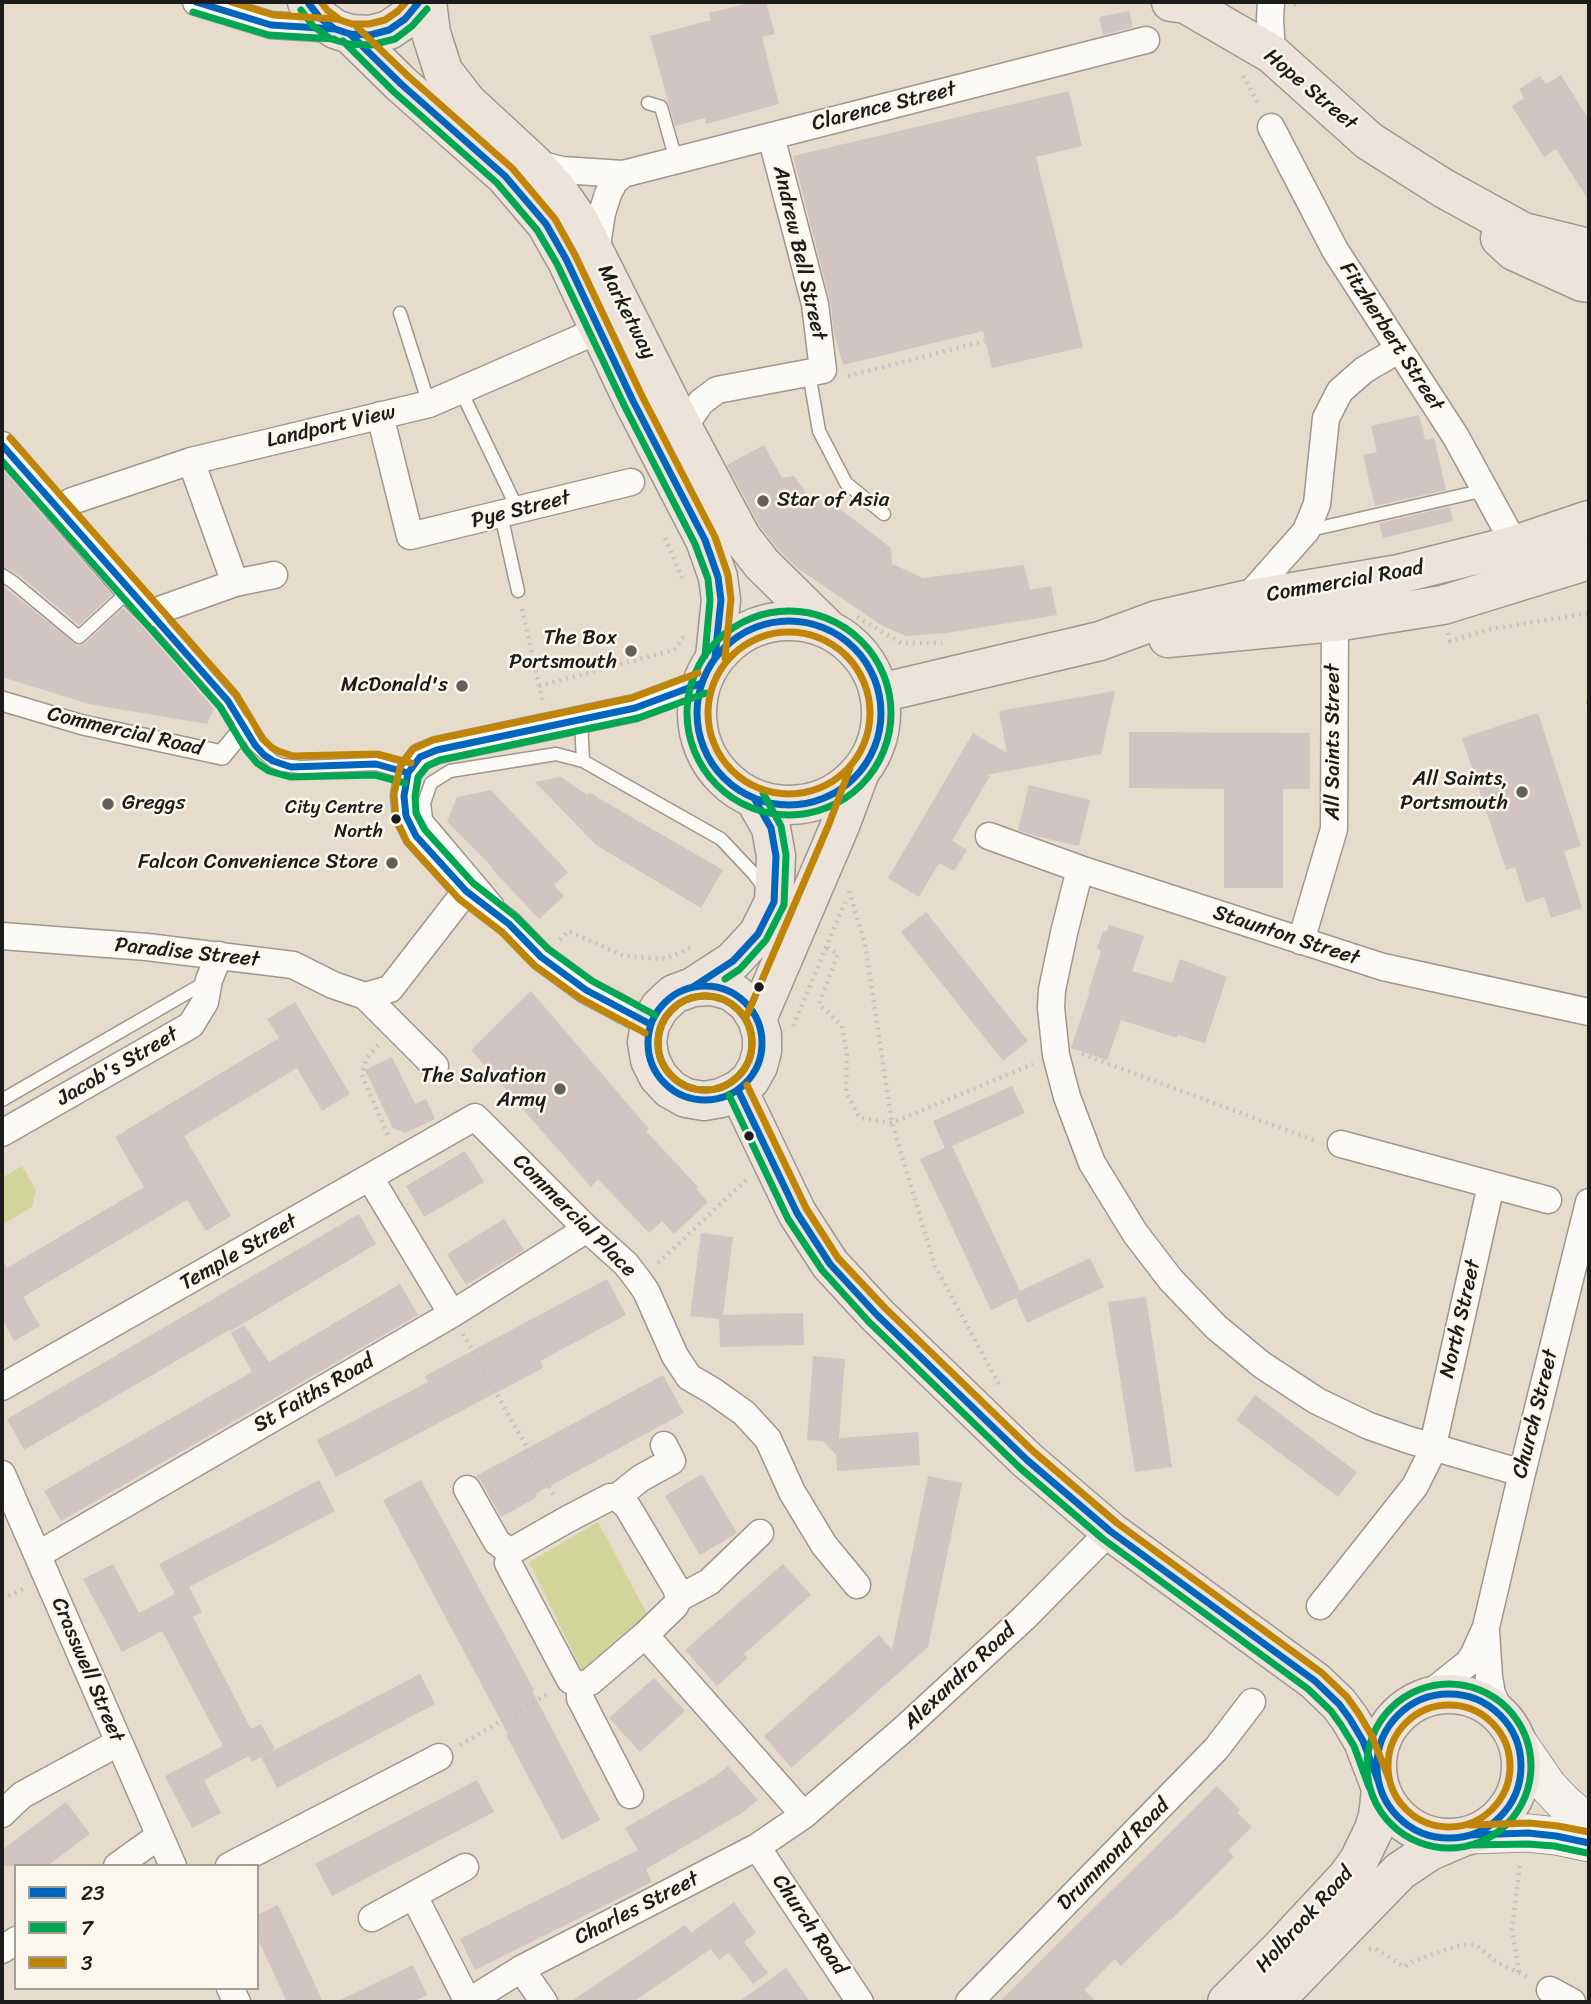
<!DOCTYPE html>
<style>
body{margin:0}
#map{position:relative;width:1591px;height:2004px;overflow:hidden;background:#e6dccc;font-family:Sriracha,sans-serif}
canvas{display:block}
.frame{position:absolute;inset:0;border:4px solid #1c1c1c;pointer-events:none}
.legend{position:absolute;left:14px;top:1864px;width:245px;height:126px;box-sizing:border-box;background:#fbf7ec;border:2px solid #a29f99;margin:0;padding:9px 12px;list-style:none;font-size:21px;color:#1c1c1c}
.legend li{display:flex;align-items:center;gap:14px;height:35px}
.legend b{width:35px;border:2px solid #a29f99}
</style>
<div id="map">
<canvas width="1591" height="2004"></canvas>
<div class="frame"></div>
<ul class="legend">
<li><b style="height:9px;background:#0065bd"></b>23</li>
<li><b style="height:9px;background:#00a651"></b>7</li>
<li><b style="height:9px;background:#c08407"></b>3</li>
</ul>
</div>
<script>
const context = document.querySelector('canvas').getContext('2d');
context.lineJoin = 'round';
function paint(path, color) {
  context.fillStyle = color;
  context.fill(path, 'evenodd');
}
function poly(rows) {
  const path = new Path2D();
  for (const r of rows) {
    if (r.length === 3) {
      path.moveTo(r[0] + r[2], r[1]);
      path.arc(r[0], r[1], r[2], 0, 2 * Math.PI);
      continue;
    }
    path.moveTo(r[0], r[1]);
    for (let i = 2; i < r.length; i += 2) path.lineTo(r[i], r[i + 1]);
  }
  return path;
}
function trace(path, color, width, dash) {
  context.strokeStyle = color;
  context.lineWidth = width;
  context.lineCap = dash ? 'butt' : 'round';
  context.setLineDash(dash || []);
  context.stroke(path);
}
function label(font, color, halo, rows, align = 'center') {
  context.font = font + ' Sriracha,sans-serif';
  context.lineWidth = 5;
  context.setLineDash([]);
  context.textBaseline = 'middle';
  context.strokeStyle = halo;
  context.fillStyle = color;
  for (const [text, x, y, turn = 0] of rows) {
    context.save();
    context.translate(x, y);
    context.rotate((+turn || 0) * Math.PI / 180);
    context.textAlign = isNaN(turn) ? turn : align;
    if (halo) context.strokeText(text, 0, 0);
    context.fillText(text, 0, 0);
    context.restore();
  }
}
const green = poly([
 [22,1166,36,1190,32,1207,2,1225,2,1178],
 [598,1522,647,1614,582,1671,529,1562]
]);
const building = poly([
 [753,2,766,2,775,34,762,37,779,104,706,124,705,118,675,126,650,36,711,20,709,13],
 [1129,11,1133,27,1103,35,1099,17],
 [1561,75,1589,120,1589,201,1556,149,1544,157,1512,106,1524,98,1519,89,1540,76,1546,84],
 [1069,91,1082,146,1036,157,1083,347,992,368,983,331,843,365,834,333,830,300,793,156],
 [1419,415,1425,440,1434,438,1446,490,1375,506,1363,455,1377,452,1371,426],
 [764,445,782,478,794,476,814,504,826,498,891,548,892,564,923,578,1024,565,1030,590,1051,586,1057,615,947,633,906,636,881,625,796,567,778,549,759,525,727,465],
 [2,469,112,595,79,625,19,575,2,566],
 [1450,507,1453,521,1383,538,1379,523],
 [2,585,78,646,85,643,123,608,141,625,214,709,207,724,89,704,2,677],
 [1115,691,1101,754,986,775,990,776,952,841,967,850,954,871,939,863,919,897,888,878,973,733,1007,753,999,711],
 [1538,713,1581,846,1564,851,1582,908,1551,918,1544,897,1526,903,1515,867,1506,870,1462,738],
 [1129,732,1310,733,1310,789,1283,789,1283,888,1224,888,1224,789,1129,788],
 [561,777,587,795,590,793,723,870,701,908,596,845,535,782],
 [1029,785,1090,800,1079,846,1035,836,1018,830],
 [491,790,568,872,554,885,564,896,539,919,492,869,493,868,447,822,457,797],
 [926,912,1028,1041,1003,1061,901,932],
 [1109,925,1144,936,1132,971,1172,983,1180,959,1227,977,1205,1043,1178,1035,1177,1038,1121,1020,1107,1060,1071,1048,1090,991,1088,993,1101,951,1097,948,1103,932,1107,931],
 [531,991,649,1129,646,1131,698,1187,696,1189,708,1202,674,1234,662,1221,649,1233,598,1179,591,1187,471,1050],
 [295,1002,350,1094,322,1111,297,1068,184,1136,231,1216,206,1231,187,1200,23,1297,40,1326,14,1341,2,1319,2,1259,7,1268,144,1187,115,1137,279,1038,267,1019],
 [392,1057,415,1104,426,1099,435,1119,405,1133,393,1128,365,1070],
 [1012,1086,1025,1113,952,1146,1020,1291,1090,1258,1104,1287,1027,1323,1016,1298,991,1310,920,1159,945,1148,933,1121],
 [465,1151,484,1182,424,1217,406,1186],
 [359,1214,376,1244,229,1332,229,1330,24,1450,7,1419],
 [504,1219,524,1250,466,1285,447,1254],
 [701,1233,733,1237,723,1315,803,1313,804,1345,720,1347,719,1319,690,1316],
 [607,1279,626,1315,540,1361,543,1368,336,1477,317,1440,428,1382,425,1376],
 [400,1284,418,1315,61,1521,44,1491,252,1372,231,1333,244,1325,269,1362],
 [1146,1297,1172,1467,1135,1472,1108,1302],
 [813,1356,845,1359,839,1438,918,1432,920,1465,837,1471,836,1455,823,1441,807,1440],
 [663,1375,684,1413,535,1494,537,1497,501,1517,481,1481,476,1476],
 [1255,1395,1357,1472,1338,1497,1236,1420],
 [702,1474,737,1533,700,1555,665,1496],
 [928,1476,962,1483,928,1647,791,1768,764,1736,879,1635,892,1650],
 [319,1480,335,1511,189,1587,202,1612,193,1617,251,1729,261,1724,275,1749,252,1762,249,1756,204,1780,221,1813,192,1828,165,1776,223,1746,162,1631,122,1652,83,1579,113,1564,139,1613,175,1594,159,1564],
 [421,1480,534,1690,532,1691,600,1820,562,1840,506,1735,508,1734,383,1500],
 [783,1564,811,1595,744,1654,748,1658,717,1686,685,1650],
 [420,1674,435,1704,277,1788,261,1757],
 [654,1678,685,1711,640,1752,609,1718],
 [728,1766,758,1800,742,1813,646,1869,652,1882,475,1970,460,1939,638,1850,625,1828,714,1777],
 [477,1780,494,1812,332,1896,315,1864],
 [1217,1786,1240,1810,1237,1812,1252,1827,1228,1850,1234,1857,1170,1921,1169,1919,1121,1966,1115,1959,1084,1990,1097,2002,999,2002],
 [66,1802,90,1834,47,1866,2,1866,2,1850],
 [734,1902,756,1933,744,1942,768,1973,753,1984,729,1953,719,1960,711,1949,633,2002,570,2002,685,1925,691,1933],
 [278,1905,323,2002,287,2002,257,1937,257,1915],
 [413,1965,427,1995,412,2002,336,2002],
 [786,1968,810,2002,738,2002,758,1988]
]);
const path = poly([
 [1294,5,1299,2,1340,2],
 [1243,76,1259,105],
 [848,376,985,341],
 [665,538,682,578],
 [522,609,543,703],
 [857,617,901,643,942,643],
 [1448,633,1450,641,1491,629,1589,613],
 [539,686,674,650,684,636],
 [1586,702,1589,702],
 [849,891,865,944,892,1123,935,1266,1001,1388],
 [560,940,568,931,624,956,665,959,690,948],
 [827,948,838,954,819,1004,842,1026,847,1054,846,1093,860,1118,892,1123,1033,1064],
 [793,1026,845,902],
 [378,1045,366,1059,362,1075,389,1138],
 [1082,1054,1316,1141],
 [658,1263,746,1180],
 [463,1334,555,1497],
 [2,1599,25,1588],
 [460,1745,549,1693],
 [1369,1949,1376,1949,1404,1967,1413,1961,1460,1945,1476,1945,1498,1963,1530,1978],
 [1519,1972,1512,1929,1520,1864]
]);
const service = poly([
 [648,103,661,107,676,160],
 [400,313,429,404],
 [809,373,819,431,846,483,884,514],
 [461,391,518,510],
 [501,515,518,591],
 [1306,531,1485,490],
 [2,575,13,582,79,637,129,591],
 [151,613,228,701,255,745,273,761,282,765,301,767,376,764,408,773],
 [581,720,583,761],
 [497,903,426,819,424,803,431,783,450,771,556,754,583,761,721,839,753,873,764,887],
 [2,1100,206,982]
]);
const pedestrian = poly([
 [2,701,83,725,222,755,245,727]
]);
const minor = poly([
 [196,2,271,25,335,29],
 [1271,2,1270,19,1272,54],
 [1271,127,1335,250,1456,437,1515,545],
 [533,163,562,170,623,174,1146,40],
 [596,252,602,213,608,194,614,182,623,174],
 [380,415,410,536,631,482],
 [683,428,701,402,717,390,823,370,815,304,771,136],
 [2,445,129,591,151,613,235,583,274,575],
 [191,461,235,583],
 [58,510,72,501,191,461,429,404,599,330],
 [1245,600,1306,531,1317,504,1326,418,1340,391,1364,370,1398,350],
 [989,836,1080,869,1383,967,1589,1012],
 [1080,869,1064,933,1052,990,1051,1008,1056,1055,1067,1097,1092,1163,1135,1233,1171,1280,1216,1327,1262,1365,1317,1401,1369,1426,1409,1440,1522,1473],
 [2,936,147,947,293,965,333,985,365,996,435,1066],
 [1301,941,1334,829,1335,622],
 [365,996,390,989,466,891],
 [650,1024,586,990,541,957,509,924,466,891,416,836,406,816,404,796,408,773,420,757,437,750,635,708,702,683],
 [2,1133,191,1025,205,1002,209,980,219,955],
 [1341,1144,1548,1200],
 [370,1178,452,1314],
 [2,1387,475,1117,587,1229,626,1264,639,1281,646,1291,675,1356,689,1377,713,1391,744,1413,768,1439,792,1492,824,1545,857,1585],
 [2,1474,173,1866],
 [467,1489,497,1542,510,1552],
 [617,1497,641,1478,672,1461,664,1445],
 [39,1554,452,1314,587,1229],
 [679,1598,676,1588,627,1506,617,1497,610,1497,566,1520,510,1552,508,1563,570,1680,580,1685,590,1682,645,1635,675,1606,679,1598,709,1582,760,1533],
 [1320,1606,1415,1486,1431,1454,1491,1185],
 [1486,1632,1489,1677,1492,1694,1506,1723],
 [645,1635,804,1815],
 [580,1685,580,1698,630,1795],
 [1424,1698,1468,1663,1474,1654,1486,1627,1522,1473,1589,1202],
 [2,1814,22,1795,118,1743],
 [757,1847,860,2002],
 [117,1866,159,1836],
 [229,1866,439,1757],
 [414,1896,468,2002],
 [372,1918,465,1867],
 [2,1950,16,1940],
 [521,1969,544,2002],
 [230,1988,237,2002],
 [1550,1990,1572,2002],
 [468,2002,521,1969,757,1847,804,1815,906,1727,1024,1618,1110,1531],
 [969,2002,1216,1749,1252,1702]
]);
const secondary = poly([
 [1515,1738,1548,1786,1564,1803,1589,1824],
 [1470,1835,1528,1833,1556,1836,1589,1843]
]);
const primary = poly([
 [307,2,320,18,335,29,350,34,370,35,389,30,405,19,419,2],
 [427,2,431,33,443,71,467,102,533,163,556,188,579,221,683,428,741,537,762,564,827,628],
 [1171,2,1186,4,1272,54,1369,141,1443,188,1523,232,1589,248],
 [350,34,401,84,505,176,546,224,566,259,633,401,705,540,718,577,721,600,715,657],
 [1500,238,1514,251,1582,282,1589,283],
 [789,713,92],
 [1168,638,1335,622,1443,605,1589,560],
 [880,693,1100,641,1157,620,1245,600,1399,574,1515,545,1589,520],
 [693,987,712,986,731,991,747,1003,757,1019,762,1035,762,1051,758,1066,750,1080,738,1090,721,1098,704,1101,686,1098,670,1089,658,1076,650,1060,647,1042,650,1024,660,1007,674,994,693,987,733,961,758,934,774,902,776,856,771,828,754,798],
 [757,1019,839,828,860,772],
 [738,1090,797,1213,830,1264,877,1315,1027,1460,1110,1531,1315,1681,1339,1704,1350,1719,1363,1741,1379,1783],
 [1449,1766,72],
 [1227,2002,1281,1948,1347,1877,1359,1860,1374,1829,1378,1816,1381,1790],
 [1273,2002,1400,1871,1430,1851,1463,1837]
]);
const bus1 = poly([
 [196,2,271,25,335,29],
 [309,4,320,18,335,29,350,34,370,35,389,30,405,19,419,2],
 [350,34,401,84,505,176,546,224,566,259,633,401,705,540,718,577,721,600,715,657],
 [2,445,228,701,255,745,264,755,273,761,291,767,376,764,408,773],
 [789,713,92],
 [705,1043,57],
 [693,987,733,961,758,934,774,902,776,856,771,828,754,798],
 [650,1024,586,990,541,957,509,924,466,891,416,836,406,816,404,796,408,773,420,757,437,750,635,708,702,683],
 [738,1090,797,1213,830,1264,877,1315,1027,1460,1110,1531,1315,1681,1339,1704,1350,1719,1363,1741,1379,1783],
 [1449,1766,72],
 [1470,1835,1528,1833,1556,1836,1589,1843]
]);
const bus2 = poly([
 [301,10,313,26,331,39,349,44,371,45,395,39,412,26,427,9],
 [193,12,269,35,334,39],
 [343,41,394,92,497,183,537,230,557,264,624,405,695,544,708,579,710,600,705,656],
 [2,461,220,707,246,750,257,763,269,771,290,777,375,775,405,783],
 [789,713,102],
 [725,979,740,969,766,940,784,905,786,855,781,826,763,793],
 [705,1043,47],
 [655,1015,592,981,548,949,515,916,473,883,425,830,416,813,415,796,418,777,427,766,440,760,638,718,706,693],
 [729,1095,788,1219,822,1270,869,1322,1020,1468,1103,1539,1308,1689,1331,1711,1341,1725,1354,1746,1369,1787],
 [1449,1766,82],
 [1470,1845,1528,1844,1554,1846,1587,1853]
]);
const bus3 = poly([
 [231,2,273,15,336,19],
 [321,2,327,10,340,20,352,24,369,24,385,20,398,11,406,2],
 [357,27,408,76,512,168,555,219,575,255,642,396,715,537,728,575,731,599,725,658],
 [10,438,236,694,263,739,271,747,278,751,293,756,377,754,411,763],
 [789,713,81],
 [705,1043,47],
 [747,1015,829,824,850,768],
 [645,1033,580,998,534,965,502,932,459,899,407,842,396,819,394,794,400,767,413,749,433,740,632,698,698,673],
 [747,1085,806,1208,838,1258,885,1308,1034,1452,1117,1523,1322,1673,1347,1697,1359,1714,1372,1736,1389,1779],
 [1449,1766,61],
 [1470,1825,1529,1823,1558,1826,1589,1832]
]);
const markers = [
 [763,501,7,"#635f5a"],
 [631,651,7,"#635f5a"],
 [462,686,7,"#635f5a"],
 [1522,792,7,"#635f5a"],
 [108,804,7,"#635f5a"],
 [396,819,6,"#1c1c1c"],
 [392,863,7,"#635f5a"],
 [759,987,6,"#1c1c1c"],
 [560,1089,7,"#635f5a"],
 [749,1136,6,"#1c1c1c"]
];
const busNames = [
 ["City Centre",383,808],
 ["North",383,832]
];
const streetNames = [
 ["Hope Street",1310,90,40],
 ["Clarence Street",884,107,-14],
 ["Andrew Bell Street",799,253,77],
 ["Marketway",626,312,63],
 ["Fitzherbert Street",1391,337,57],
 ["Landport View",331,427,-13],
 ["Pye Street",521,510,-14],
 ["Commercial Road",1345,582,-10],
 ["Commercial Road",125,732,13],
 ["All Saints Street",1334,742,-90],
 ["Staunton Street",1286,936,18],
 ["Paradise Street",187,953,6],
 ["Jacob's Street",118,1067,-30],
 ["Commercial Place",574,1216,45],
 ["Temple Street",239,1253,-30],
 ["North Street",1461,1319,-77],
 ["St Faiths Road",314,1394,-30],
 ["Church Street",1536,1414,-76],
 ["Crasswell Street",87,1670,67],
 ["Alexandra Road",960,1677,-43],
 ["Drummond Road",1114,1855,-45],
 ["Charles Street",637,1909,-27],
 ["Holbrook Road",1305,1920,-48],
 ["Church Road",809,1925,56]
];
const poiNames = [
 ["Star of Asia",777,501,"left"],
 ["The Box",617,639],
 ["Portsmouth",617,663],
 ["McDonald's",448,686],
 ["All Saints,",1508,780],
 ["Portsmouth",1508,804],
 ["Greggs",122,804,"left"],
 ["Falcon Convenience Store",378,863],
 ["The Salvation",546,1077],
 ["Army",546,1101]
];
paint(green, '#d2d599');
paint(building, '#d1c4c2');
trace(service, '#9d978e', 15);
trace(pedestrian, '#9d978e', 22);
trace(minor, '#9d978e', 29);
trace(secondary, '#9d978e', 39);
trace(primary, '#9d978e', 41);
trace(path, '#c6c3bf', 4.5, [2, 5]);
trace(service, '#fbfaf7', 12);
trace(pedestrian, '#fbfaf7', 19);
trace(minor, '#fbfaf7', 26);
trace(secondary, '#f4f1ec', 37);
trace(primary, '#ece4da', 38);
trace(bus1, '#0065bd', 7);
trace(bus2, '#00a651', 7);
trace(bus3, '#c08407', 7);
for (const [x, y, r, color] of markers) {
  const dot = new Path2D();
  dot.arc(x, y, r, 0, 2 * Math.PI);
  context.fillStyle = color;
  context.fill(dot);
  trace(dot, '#fbf7ec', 2.5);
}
label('19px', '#1c1c1c', '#fbf7ec', busNames, 'right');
label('21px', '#1c1c1c', '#fbf7ec', streetNames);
label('21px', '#1c1c1c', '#fbf7ec', poiNames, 'right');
</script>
